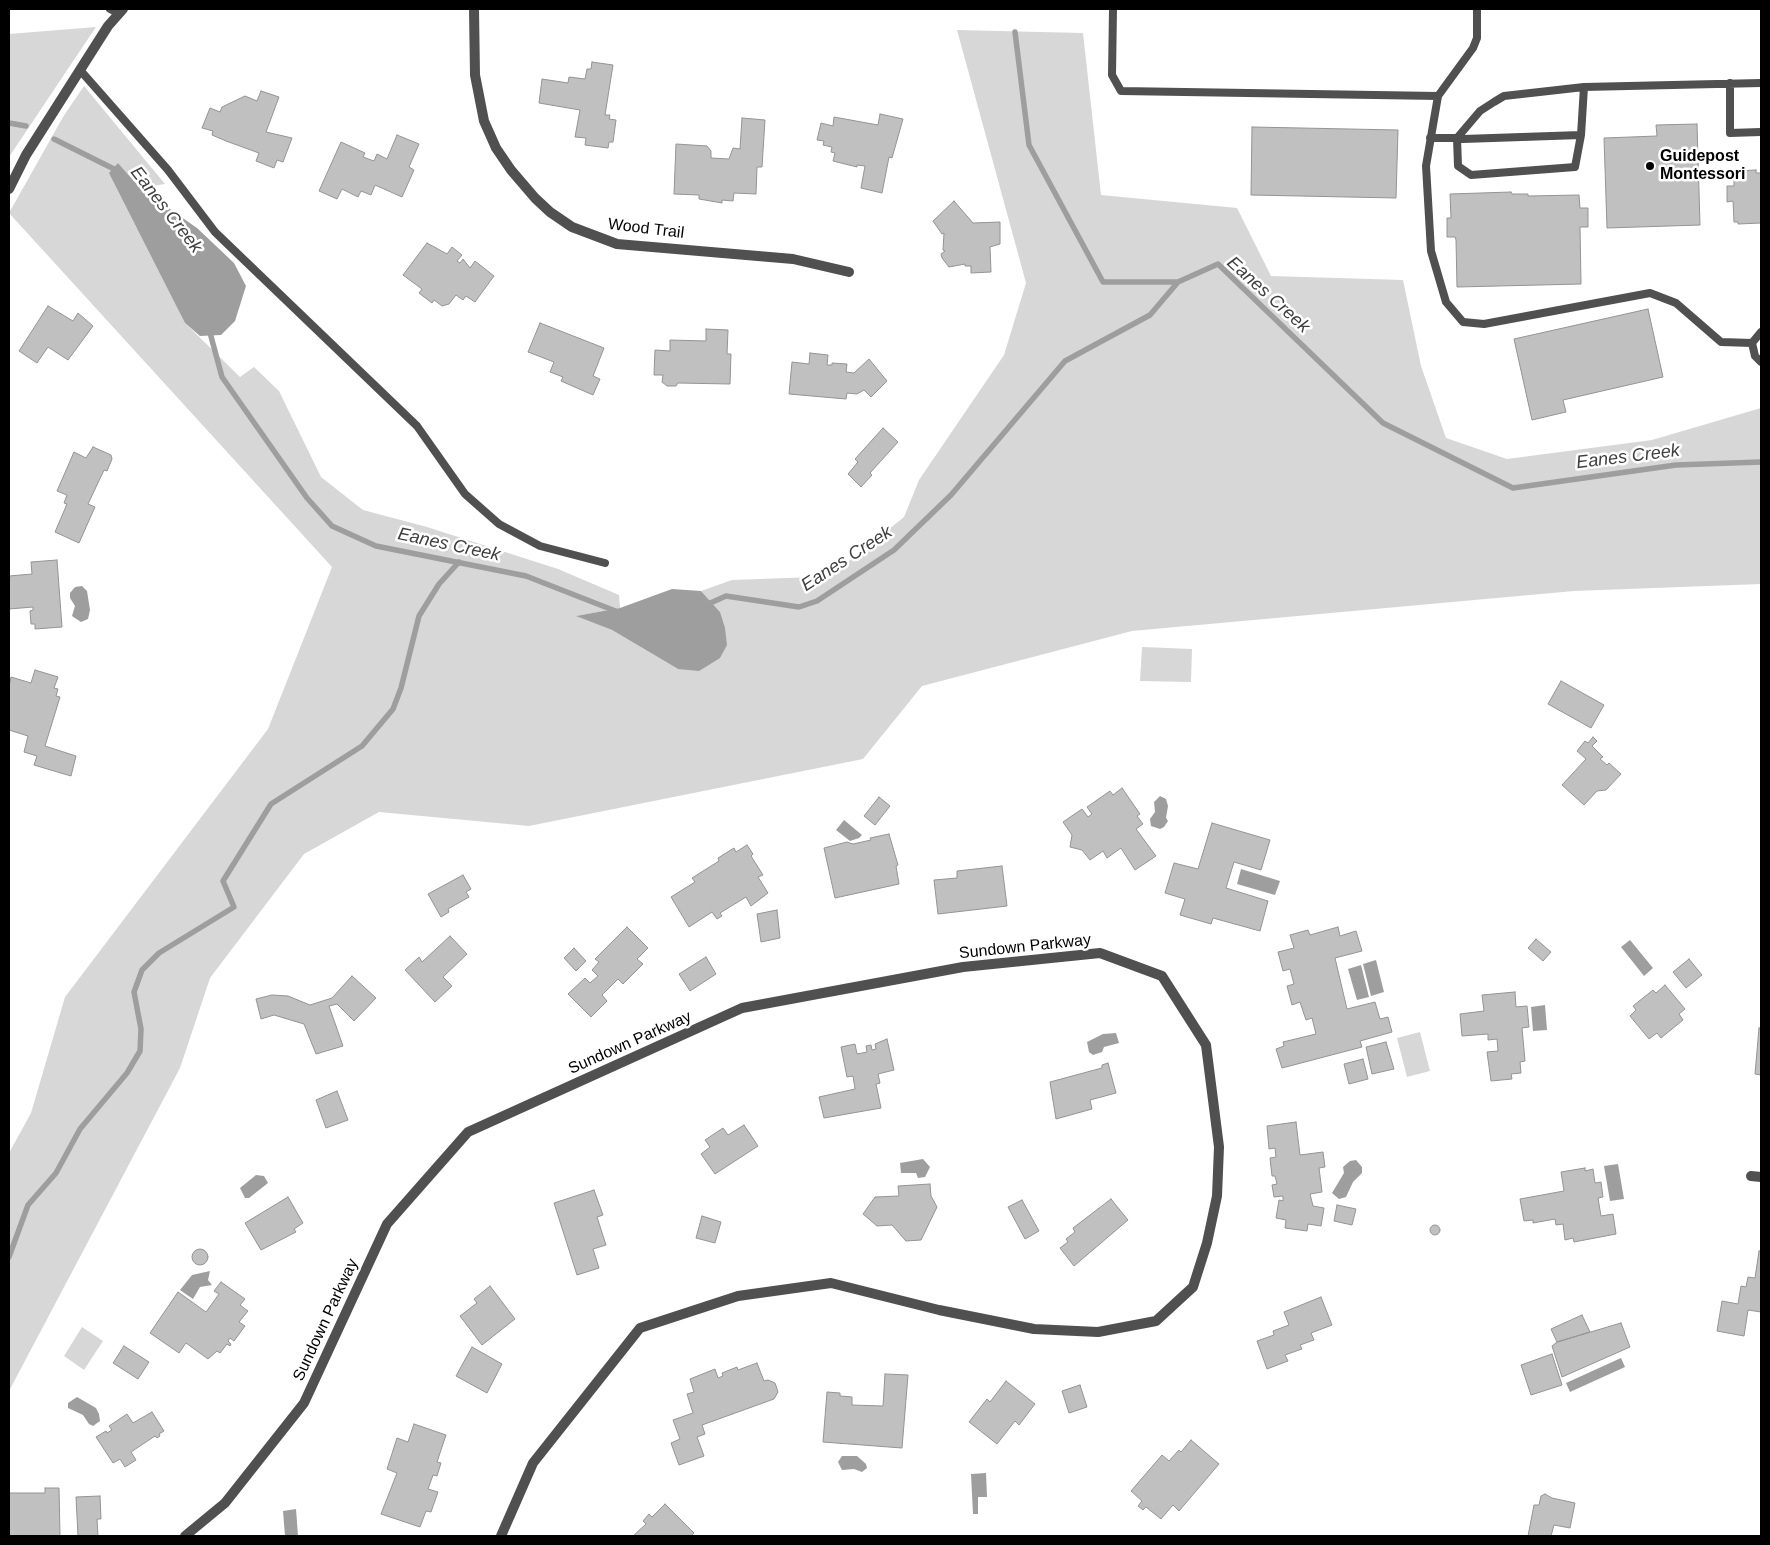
<!DOCTYPE html>
<style>
body{margin:0}
#map{position:relative;width:1770px;height:1545px;overflow:hidden;background:#fff;font-family:Helvetica,sans-serif}
canvas{display:block}
.frame{position:absolute;inset:0;border:10px solid #000;pointer-events:none}
</style>
<div id="map">
<canvas width="1770" height="1545"></canvas>
<div class="frame"></div>
</div>
<script>
const context = document.querySelector('canvas').getContext('2d');
context.lineJoin = 'round';
function paint(path, color) {
  context.fillStyle = color;
  context.fill(path, 'evenodd');
}
function poly(rows) {
  const path = new Path2D();
  for (const r of rows) {
    if (r.length === 3) {
      path.moveTo(r[0] + r[2], r[1]);
      path.arc(r[0], r[1], r[2], 0, 2 * Math.PI);
      continue;
    }
    path.moveTo(r[0], r[1]);
    for (let i = 2; i < r.length; i += 2) path.lineTo(r[i], r[i + 1]);
  }
  return path;
}
function trace(path, color, width, dash) {
  context.strokeStyle = color;
  context.lineWidth = width;
  context.lineCap = dash ? 'butt' : 'round';
  context.setLineDash(dash || []);
  context.stroke(path);
}
function label(font, color, halo, rows, align = 'center') {
  context.font = font + ' Helvetica,sans-serif';
  context.lineWidth = 5;
  context.setLineDash([]);
  context.textBaseline = 'middle';
  context.strokeStyle = halo;
  context.fillStyle = color;
  for (const [text, x, y, turn = 0] of rows) {
    context.save();
    context.translate(x, y);
    context.rotate((+turn || 0) * Math.PI / 180);
    context.textAlign = isNaN(turn) ? turn : align;
    if (halo) context.strokeText(text, 0, 0);
    context.fillText(text, 0, 0);
    context.restore();
  }
}
const green = poly([
 [96,27,9,157,9,34],
 [957,30,1083,33,1101,195,1237,208,1271,276,1403,280,1421,366,1446,438,1507,459,1652,440,1761,408,1761,584,1574,591,1132,631,922,686,863,759,529,826,379,812,304,854,210,978,180,1068,9,1391,9,1153,31,1113,65,997,268,729,332,567,9,213,63,117,84,86,165,184,140,188,118,163,156,263,185,323,240,377,254,367,279,391,321,477,363,510,427,527,558,569,619,595,620,608,577,616,612,630,678,669,720,612,701,591,732,580,814,577,833,574,904,517,919,480,1004,355,1026,283],
 [1142,647,1192,649,1191,682,1140,681],
 [1420,1032,1430,1071,1407,1077,1397,1038],
 [82,1327,103,1341,84,1370,64,1356]
]);
const water = poly([
 [118,163,140,188,197,228,234,263,246,286,235,321,221,335,200,336,185,323,109,173],
 [82,586,87,591,90,610,88,619,81,622,72,616,75,606,70,598,70,593,75,587],
 [672,589,701,591,720,612,725,628,727,645,720,658,699,671,678,669,612,630,576,616,620,608],
 [1160,796,1166,799,1168,806,1166,818,1168,821,1164,827,1160,829,1151,826,1150,819,1155,812,1154,802],
 [844,820,862,835,859,838,850,841,836,830],
 [1241,869,1280,881,1275,895,1237,884],
 [1630,940,1653,968,1644,976,1621,947],
 [1376,960,1384,992,1371,996,1363,964],
 [1361,965,1369,997,1357,1000,1348,969],
 [1545,1005,1547,1030,1533,1031,1531,1007],
 [1116,1033,1119,1043,1104,1047,1102,1052,1093,1055,1089,1052,1087,1042,1103,1034],
 [923,1159,930,1167,925,1177,918,1178,916,1173,901,1173,900,1163],
 [1356,1160,1362,1167,1362,1173,1353,1182,1346,1197,1339,1199,1332,1193,1344,1173,1343,1167,1350,1161],
 [1618,1164,1624,1199,1610,1201,1604,1166],
 [256,1175,264,1176,268,1183,249,1198,245,1198,240,1188],
 [210,1271,208,1280,212,1285,200,1287,193,1299,180,1290,192,1275],
 [1621,1358,1625,1367,1570,1392,1566,1383],
 [77,1397,96,1408,99,1414,100,1421,93,1426,89,1424,83,1415,68,1408,68,1403],
 [842,1456,857,1456,866,1464,867,1468,862,1472,854,1469,842,1470,838,1462],
 [986,1473,987,1497,978,1497,978,1514,973,1514,971,1474],
 [296,1509,298,1536,285,1536,283,1511]
]);
const stream = poly([
 [1015,32,1029,145,1103,282,1178,282],
 [9,123,26,126],
 [54,139,114,169,118,173],
 [209,329,222,377,307,498,332,526,376,546,526,576,618,612],
 [706,605,726,596,799,607,817,601,894,550,951,495,1065,361,1150,315,1178,282,1218,264,1383,423,1513,488,1676,465,1761,462],
 [9,1257,28,1205,56,1173,80,1129,127,1073,140,1051,141,1029,134,992,142,970,159,953,234,907,223,881,271,804,362,746,393,709,401,688,419,616,439,584,459,562]
]);
const building = poly([
 [592,62,613,65,605,115,610,115,609,119,616,120,613,142,609,142,608,148,585,145,586,138,575,137,580,110,539,103,542,79,568,83,569,77,585,79,587,69,591,69,592,62],
 [261,91,279,97,266,132,292,138,283,162,277,160,274,168,256,161,259,153,226,141,212,135,213,131,202,128,210,108,220,112,222,107,245,96,257,101,261,91],
 [880,114,903,119,892,158,889,157,882,193,861,188,865,166,857,165,857,167,833,161,835,153,831,152,832,147,823,145,824,141,817,140,821,123,833,126,834,117,878,125,880,114],
 [742,118,765,120,762,167,757,167,756,194,734,193,733,201,722,200,722,203,699,199,699,195,674,194,676,144,707,146,711,151,711,158,729,159,733,148,740,149,742,118],
 [1697,124,1700,225,1607,228,1604,138,1657,136,1656,125,1697,124],
 [1252,127,1398,130,1396,198,1251,195,1252,127],
 [397,135,419,144,409,167,414,170,402,197,375,185,371,195,361,191,358,197,342,189,337,199,319,191,341,142,365,153,363,157,374,161,377,154,387,159,397,135],
 [1756,170,1756,173,1761,173,1761,223,1738,224,1738,222,1734,222,1733,201,1727,202,1727,186,1734,186,1734,173,1737,173,1737,171,1756,170],
 [1511,192,1512,194,1528,194,1528,196,1579,195,1580,208,1588,208,1588,227,1580,227,1581,284,1457,287,1456,240,1455,237,1447,237,1447,218,1451,218,1450,194,1511,192],
 [954,201,973,223,1000,222,1000,244,990,247,991,272,971,273,971,266,965,266,965,264,949,267,942,258,941,254,945,251,943,250,944,233,942,234,933,221,954,201],
 [427,243,447,254,452,247,462,255,457,261,460,263,463,259,470,268,475,261,494,276,475,302,466,296,463,300,456,295,449,304,442,306,434,300,432,303,419,293,422,289,403,275,427,243],
 [48,306,73,321,78,313,93,326,68,360,48,347,37,363,19,351,48,306],
 [1648,309,1663,377,1563,400,1566,412,1532,420,1514,339,1648,309],
 [540,323,604,348,593,376,600,379,593,395,561,381,563,377,550,372,554,362,528,352,540,323],
 [706,329,728,330,727,354,731,354,730,384,678,383,676,386,667,386,662,382,663,375,654,375,655,350,670,351,670,340,706,341,706,329],
 [810,353,828,355,827,365,832,365,832,363,847,364,846,372,854,373,869,359,887,381,871,397,864,390,857,394,847,393,846,399,789,394,792,362,809,364,810,353],
 [883,428,898,442,870,473,872,475,861,487,848,474,858,462,855,459,883,428],
 [93,447,111,455,112,459,107,471,104,470,88,504,95,507,79,543,55,532,67,504,64,503,67,495,57,491,74,452,86,458,93,447],
 [57,560,62,627,35,629,35,624,31,624,30,611,33,610,33,607,9,609,9,576,32,574,31,562,57,560],
 [35,670,58,677,54,688,58,689,56,696,60,697,45,746,76,756,71,776,34,765,37,756,24,752,28,736,9,730,9,686,11,677,31,683,35,670],
 [1561,681,1604,705,1591,728,1548,704,1561,681],
 [1593,737,1597,741,1592,746,1603,757,1600,759,1607,765,1609,763,1621,774,1606,790,1597,791,1584,805,1562,785,1586,759,1577,751,1585,741,1588,743,1593,737],
 [1122,788,1140,814,1137,816,1143,824,1136,829,1156,856,1135,870,1121,848,1107,858,1103,851,1090,860,1082,850,1070,847,1072,835,1063,822,1082,809,1088,817,1092,814,1087,807,1110,791,1113,795,1122,788],
 [879,797,890,806,875,825,864,816,879,797],
 [1212,823,1270,840,1261,870,1234,862,1226,888,1268,901,1260,931,1213,918,1211,924,1180,915,1185,899,1165,893,1174,863,1198,869,1212,823],
 [889,834,898,865,896,866,899,884,835,898,824,848,847,842,853,844,871,840,870,838,889,834],
 [747,845,753,854,751,856,763,875,758,877,768,893,751,906,746,897,720,913,722,916,717,919,712,912,689,927,671,897,695,882,692,878,719,861,718,858,734,848,736,852,747,845],
 [1002,866,1007,906,938,914,934,880,957,878,957,871,1002,866],
 [463,875,471,889,466,892,469,897,448,909,449,912,441,917,428,894,463,875],
 [777,910,780,938,761,942,757,914,777,910],
 [627,927,648,948,637,959,643,964,623,984,618,979,602,995,607,1001,591,1017,568,994,585,978,590,983,598,976,592,970,599,962,595,959,627,927],
 [1338,927,1340,936,1356,931,1362,951,1335,958,1347,1009,1375,1002,1380,1019,1388,1017,1392,1032,1360,1041,1362,1047,1282,1068,1276,1049,1284,1046,1283,1042,1316,1034,1312,1018,1306,1020,1300,1002,1292,1005,1287,986,1294,984,1290,969,1283,971,1278,952,1294,948,1290,935,1308,930,1310,935,1338,927],
 [450,936,467,954,443,977,452,986,435,1002,405,970,419,957,422,962,450,936],
 [1536,939,1551,952,1543,961,1528,948,1536,939],
 [574,948,586,961,576,971,564,958,574,948],
 [706,957,716,974,690,991,679,974,706,957],
 [1689,959,1702,975,1686,988,1673,972,1689,959],
 [352,976,376,998,354,1021,337,1004,329,1006,343,1046,316,1054,304,1024,274,1015,261,1019,256,999,272,995,288,996,310,1005,332,998,352,976],
 [1665,985,1685,1009,1679,1014,1683,1020,1661,1038,1657,1033,1649,1039,1630,1016,1636,1010,1633,1006,1653,990,1656,993,1665,985],
 [1515,992,1516,1007,1527,1006,1529,1027,1522,1028,1525,1061,1520,1062,1521,1073,1511,1074,1512,1079,1491,1081,1487,1052,1498,1051,1497,1039,1488,1040,1488,1034,1462,1036,1460,1014,1484,1011,1482,995,1515,992],
 [1759,1028,1761,1028,1761,1075,1755,1074,1759,1028],
 [887,1039,894,1070,878,1074,880,1083,876,1084,881,1108,824,1118,819,1097,855,1089,853,1076,847,1077,841,1047,855,1044,857,1054,867,1052,866,1046,871,1045,872,1050,876,1049,875,1044,887,1039],
 [1386,1042,1394,1069,1372,1074,1366,1047,1386,1042],
 [1363,1059,1368,1079,1349,1084,1344,1064,1363,1059],
 [1108,1063,1116,1093,1090,1100,1092,1109,1056,1119,1050,1082,1102,1068,1102,1065,1108,1063],
 [337,1091,348,1120,326,1128,316,1100,337,1091],
 [1296,1122,1300,1155,1323,1152,1325,1167,1319,1168,1322,1192,1310,1194,1313,1206,1324,1208,1321,1226,1308,1224,1307,1231,1285,1228,1286,1220,1276,1218,1279,1200,1283,1201,1283,1196,1274,1197,1272,1185,1277,1184,1275,1176,1272,1176,1270,1158,1276,1157,1275,1148,1269,1149,1267,1126,1296,1122],
 [744,1125,758,1146,715,1174,701,1154,710,1147,705,1140,723,1128,728,1135,744,1125],
 [1585,1168,1585,1171,1593,1169,1595,1183,1601,1182,1603,1197,1598,1198,1601,1216,1613,1214,1616,1234,1574,1242,1573,1238,1565,1240,1563,1224,1556,1225,1555,1219,1533,1223,1533,1220,1524,1221,1520,1199,1564,1191,1561,1172,1585,1168],
 [930,1184,931,1196,937,1207,921,1240,906,1241,892,1225,877,1226,863,1214,875,1197,899,1196,898,1186,930,1184],
 [594,1190,603,1215,597,1217,606,1245,593,1249,599,1268,577,1275,554,1203,594,1190],
 [288,1197,303,1223,294,1229,296,1232,261,1250,245,1223,288,1197],
 [1111,1199,1128,1220,1074,1266,1060,1248,1068,1242,1066,1239,1075,1232,1073,1228,1111,1199],
 [1022,1200,1039,1231,1025,1239,1008,1207,1022,1200],
 [1337,1205,1356,1209,1352,1225,1334,1221,1337,1205],
 [702,1216,721,1222,715,1243,696,1238,702,1216],
 [1435,1230,5],
 [200,1257,8],
 [1759,1251,1761,1251,1761,1312,1748,1310,1744,1336,1717,1331,1722,1301,1738,1304,1741,1286,1746,1287,1748,1277,1755,1278,1759,1251],
 [221,1282,245,1299,240,1305,248,1311,239,1322,245,1326,234,1341,230,1338,228,1341,231,1344,230,1346,227,1344,220,1353,217,1351,208,1359,186,1343,179,1353,150,1333,178,1292,206,1312,219,1294,214,1291,221,1282],
 [490,1286,515,1319,482,1345,460,1316,477,1303,474,1299,490,1286],
 [1321,1297,1332,1325,1311,1333,1314,1340,1300,1345,1302,1349,1285,1355,1288,1361,1267,1369,1257,1341,1274,1335,1273,1331,1289,1325,1284,1312,1321,1297],
 [1582,1315,1590,1332,1557,1342,1551,1329,1582,1315],
 [1621,1323,1630,1347,1562,1377,1552,1346,1557,1342,1621,1323],
 [124,1346,149,1362,138,1379,113,1363,124,1346],
 [472,1347,502,1364,487,1393,456,1376,472,1347],
 [1552,1354,1562,1385,1531,1395,1521,1365,1552,1354],
 [757,1363,764,1381,768,1380,775,1383,778,1392,774,1399,702,1425,705,1434,697,1437,704,1456,679,1465,671,1443,680,1439,673,1420,693,1413,687,1394,694,1392,690,1379,715,1369,718,1378,723,1376,722,1373,737,1367,738,1370,757,1363],
 [885,1374,908,1375,902,1448,823,1442,827,1392,840,1393,840,1396,852,1397,852,1405,883,1406,885,1374],
 [1006,1381,1035,1404,1019,1425,1015,1421,997,1444,969,1422,987,1399,990,1402,1006,1381],
 [1080,1385,1087,1407,1069,1413,1062,1391,1080,1385],
 [152,1412,164,1431,159,1434,160,1436,157,1438,155,1436,131,1452,136,1460,125,1467,120,1459,113,1463,96,1437,106,1431,107,1433,112,1430,109,1426,127,1414,133,1423,152,1412],
 [414,1424,446,1435,437,1462,441,1463,437,1476,433,1475,428,1489,438,1492,431,1512,426,1511,420,1527,381,1514,397,1473,387,1469,397,1438,408,1442,414,1424],
 [1191,1440,1219,1464,1179,1511,1173,1505,1161,1519,1146,1507,1143,1510,1138,1506,1142,1501,1131,1491,1162,1455,1169,1461,1179,1450,1181,1452,1191,1440],
 [45,1488,59,1488,60,1536,9,1536,9,1493,45,1493,45,1488],
 [1545,1494,1552,1498,1575,1503,1570,1528,1554,1525,1551,1536,1528,1536,1534,1505,1539,1505,1541,1496,1545,1494],
 [100,1496,101,1519,97,1519,98,1536,78,1536,76,1497,100,1496],
 [665,1504,694,1533,691,1536,633,1536,646,1524,643,1521,649,1514,652,1517,665,1504]
]);
const service = poly([
 [110,9,118,13],
 [1113,9,1112,75,1121,91,1438,96],
 [1477,9,1477,38,1473,48,1438,96,1426,166,1431,251,1446,302,1463,322,1484,324,1650,293,1676,303,1721,342,1752,343,1761,332],
 [80,70,168,170,215,232,417,426,465,494,499,524,540,546,605,563],
 [1730,83,1730,133,1761,132],
 [1584,87,1761,83],
 [1430,138,1457,138,1463,139,1581,135,1584,87,1504,96,1494,102,1480,111,1457,138,1458,166,1471,175,1575,167,1581,135],
 [1752,343,1755,356,1761,362]
]);
const minor = poly([
 [474,9,475,75,484,121,496,148,511,170,535,198,550,212,572,227,617,244,793,259,849,272],
 [9,189,26,155,80,70,108,26,123,9],
 [1751,1176,1761,1177],
 [185,1536,225,1503,304,1403,387,1224,468,1132,742,1008,963,967,1100,953,1162,976,1206,1045,1219,1147,1217,1196,1207,1243,1193,1287,1156,1321,1098,1332,1034,1329,939,1310,831,1283,738,1296,640,1328,533,1463,501,1536]
]);
const markers = [
 [1650,166,5,"#000"]
];
const poiNames = [
 ["Guidepost",1660,157],
 ["Montessori",1660,175]
];
const streetNames = [
 ["Wood Trail",646,229,7],
 ["Sundown Parkway",1025,947,-6],
 ["Sundown Parkway",630,1043,-24],
 ["Sundown Parkway",326,1320,-65]
];
const waterNames = [
 ["Eanes Creek",166,210,52],
 ["Eanes Creek",1268,295,42],
 ["Eanes Creek",1628,457,-7],
 ["Eanes Creek",449,545,12],
 ["Eanes Creek",847,559,-33]
];
paint(green, '#d7d7d7');
paint(water, '#9e9e9e');
trace(stream, '#9e9e9e', 5.5);
paint(building, '#c0c0c0');
trace(building, '#949494', 1);
trace(service, '#505050', 8);
trace(minor, '#505050', 10);
for (const [x, y, r, color] of markers) {
  const dot = new Path2D();
  dot.arc(x, y, r, 0, 2 * Math.PI);
  context.fillStyle = color;
  context.fill(dot);
  trace(dot, '#fff', 2);
}
label('bold 16px', '#000', '#fff', poiNames, 'left');
label('16px', '#000', '#fff', streetNames);
label('italic 18px', '#3f3f3f', '#fff', waterNames);
</script>
